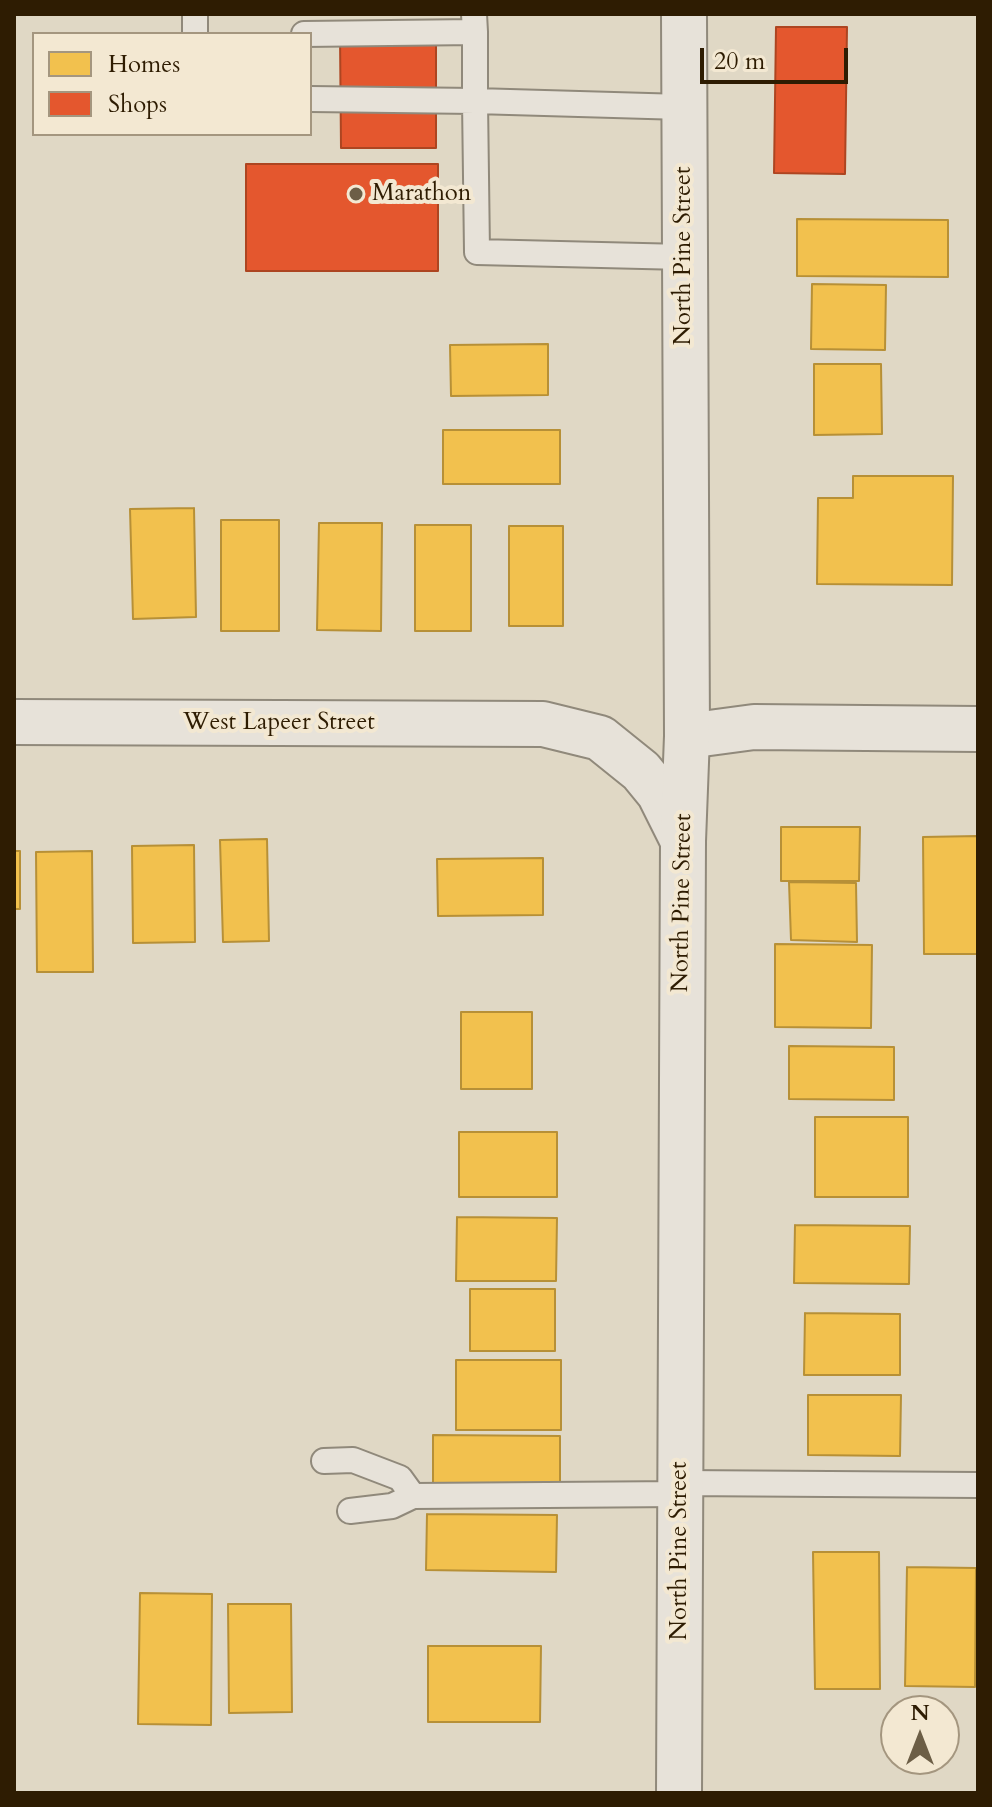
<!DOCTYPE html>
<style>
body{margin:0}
#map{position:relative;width:992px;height:1807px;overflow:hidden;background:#e0d8c5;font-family:Cardo,serif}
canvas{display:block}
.frame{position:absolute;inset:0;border:16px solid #2e1c02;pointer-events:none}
.legend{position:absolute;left:32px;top:32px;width:280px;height:104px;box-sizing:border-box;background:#f3e8d2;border:2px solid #a4967f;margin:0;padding:10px 14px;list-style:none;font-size:24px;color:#2e1c02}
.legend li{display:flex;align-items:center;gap:16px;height:40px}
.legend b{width:40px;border:2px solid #a4967f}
.north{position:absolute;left:880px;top:1695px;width:80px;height:80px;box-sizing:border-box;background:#f3e8d2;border:2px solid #a4967f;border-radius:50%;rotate:0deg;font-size:22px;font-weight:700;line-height:32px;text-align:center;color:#2e1c02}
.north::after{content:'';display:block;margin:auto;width:28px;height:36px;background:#6c5e46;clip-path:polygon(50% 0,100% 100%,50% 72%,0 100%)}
.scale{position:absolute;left:700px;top:48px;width:148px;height:36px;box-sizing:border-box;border:4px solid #2e1c02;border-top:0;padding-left:10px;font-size:24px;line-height:28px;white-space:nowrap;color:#2e1c02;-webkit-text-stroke:6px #f3e8d2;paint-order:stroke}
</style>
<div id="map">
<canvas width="992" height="1807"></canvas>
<div class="frame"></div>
<ul class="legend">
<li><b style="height:22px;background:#f2c14e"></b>Homes</li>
<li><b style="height:22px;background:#e4572e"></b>Shops</li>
</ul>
<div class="north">N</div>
<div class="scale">20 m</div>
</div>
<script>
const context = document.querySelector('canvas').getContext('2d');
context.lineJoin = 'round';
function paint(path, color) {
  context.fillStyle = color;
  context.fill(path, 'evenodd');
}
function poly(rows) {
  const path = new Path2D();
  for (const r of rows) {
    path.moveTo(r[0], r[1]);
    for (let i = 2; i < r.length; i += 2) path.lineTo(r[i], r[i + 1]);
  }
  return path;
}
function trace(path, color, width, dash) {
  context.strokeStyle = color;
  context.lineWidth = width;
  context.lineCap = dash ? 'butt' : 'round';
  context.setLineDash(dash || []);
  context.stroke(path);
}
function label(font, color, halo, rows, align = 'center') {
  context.font = font + ' Cardo,serif';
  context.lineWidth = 8;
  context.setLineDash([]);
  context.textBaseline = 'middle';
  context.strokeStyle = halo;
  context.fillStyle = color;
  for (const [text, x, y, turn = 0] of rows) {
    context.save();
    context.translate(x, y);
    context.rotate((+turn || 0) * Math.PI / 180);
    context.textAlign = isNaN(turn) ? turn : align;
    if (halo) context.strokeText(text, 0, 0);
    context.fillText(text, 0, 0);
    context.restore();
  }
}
const homes = poly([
 [797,219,948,220,948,277,797,276,797,219],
 [812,284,886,285,885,350,811,349,812,284],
 [548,344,548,395,451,396,450,345,548,344],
 [814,364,881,364,882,434,814,435,814,364],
 [443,430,560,430,560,484,443,484,443,430],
 [853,476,953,476,952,585,817,584,818,498,853,498,853,476],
 [194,508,196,617,133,619,130,509,194,508],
 [221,520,279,520,279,631,221,631,221,520],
 [319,523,382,523,381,631,317,630,319,523],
 [415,525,471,525,471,631,415,631,415,525],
 [509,526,563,526,563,626,509,626,509,526],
 [781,827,860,827,859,881,781,881,781,827],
 [978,836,978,954,924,954,923,837,978,836],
 [267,839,269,941,223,942,220,840,267,839],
 [194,845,195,942,133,943,132,846,194,845],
 [14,851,20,851,20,909,14,909,14,851],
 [92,851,93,972,37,972,36,852,92,851],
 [543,858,543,915,438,916,437,859,543,858],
 [789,882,856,883,857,942,791,940,789,882],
 [775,944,872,945,871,1028,775,1027,775,944],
 [461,1012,532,1012,532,1089,461,1089,461,1012],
 [789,1046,894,1047,894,1100,789,1099,789,1046],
 [815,1117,908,1117,908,1197,815,1197,815,1117],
 [459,1132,557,1132,557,1197,459,1197,459,1132],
 [457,1217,557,1218,556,1281,456,1281,457,1217],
 [795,1225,910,1226,909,1284,794,1283,795,1225],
 [470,1289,555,1289,555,1351,470,1351,470,1289],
 [805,1313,900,1314,900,1375,804,1375,805,1313],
 [456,1360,561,1360,561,1430,456,1430,456,1360],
 [808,1395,901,1395,900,1456,808,1455,808,1395],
 [433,1435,560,1436,560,1493,433,1492,433,1435],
 [427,1514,557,1515,556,1572,426,1570,427,1514],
 [813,1552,879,1552,880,1689,815,1689,813,1552],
 [907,1567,976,1568,975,1687,905,1686,907,1567],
 [140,1593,212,1594,211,1725,138,1724,140,1593],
 [228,1604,291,1604,292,1712,229,1713,228,1604],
 [428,1646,541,1646,540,1722,428,1722,428,1646]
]);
const shops = poly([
 [776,27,847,27,845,174,774,173,776,27],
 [436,33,436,148,341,148,340,34,436,33],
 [246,164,438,164,438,271,246,271,246,164]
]);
const service = poly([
 [195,14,195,34],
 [304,34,475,32,474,14],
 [310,99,475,101,475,32],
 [683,107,475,101,477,252,684,257],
 [324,1461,353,1460,400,1478,413,1496],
 [680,1483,978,1485],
 [350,1511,392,1506,413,1496,680,1494]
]);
const minor = poly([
 [14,722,543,724,600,738,641,771,659,793,683,841],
 [687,736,754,727,978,729]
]);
const tertiary = poly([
 [679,1793,683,841,687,736,684,14]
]);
const markers = [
 [356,194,8,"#6c5e46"]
];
const poiNames = [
 ["Marathon",372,194]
];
const streetNames = [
 ["North Pine Street",684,256,-90],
 ["West Lapeer Street",279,723],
 ["North Pine Street",683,903,-89],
 ["North Pine Street",680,1551,-90]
];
paint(homes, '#f2c14e');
trace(homes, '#b79037', 2);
paint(shops, '#e4572e');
trace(shops, '#ad4521', 2);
trace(service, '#90897b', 28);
trace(minor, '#90897b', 48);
trace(tertiary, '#90897b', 48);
trace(service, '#e7e2d9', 24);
trace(minor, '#e7e2d9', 44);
trace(tertiary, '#e7e2d9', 44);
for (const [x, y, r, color] of markers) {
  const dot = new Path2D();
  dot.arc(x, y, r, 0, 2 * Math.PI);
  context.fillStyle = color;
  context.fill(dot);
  trace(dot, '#f3e8d2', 3);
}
label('24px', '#2e1c02', '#f3e8d2', poiNames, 'left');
label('24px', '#2e1c02', '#f3e8d2', streetNames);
</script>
